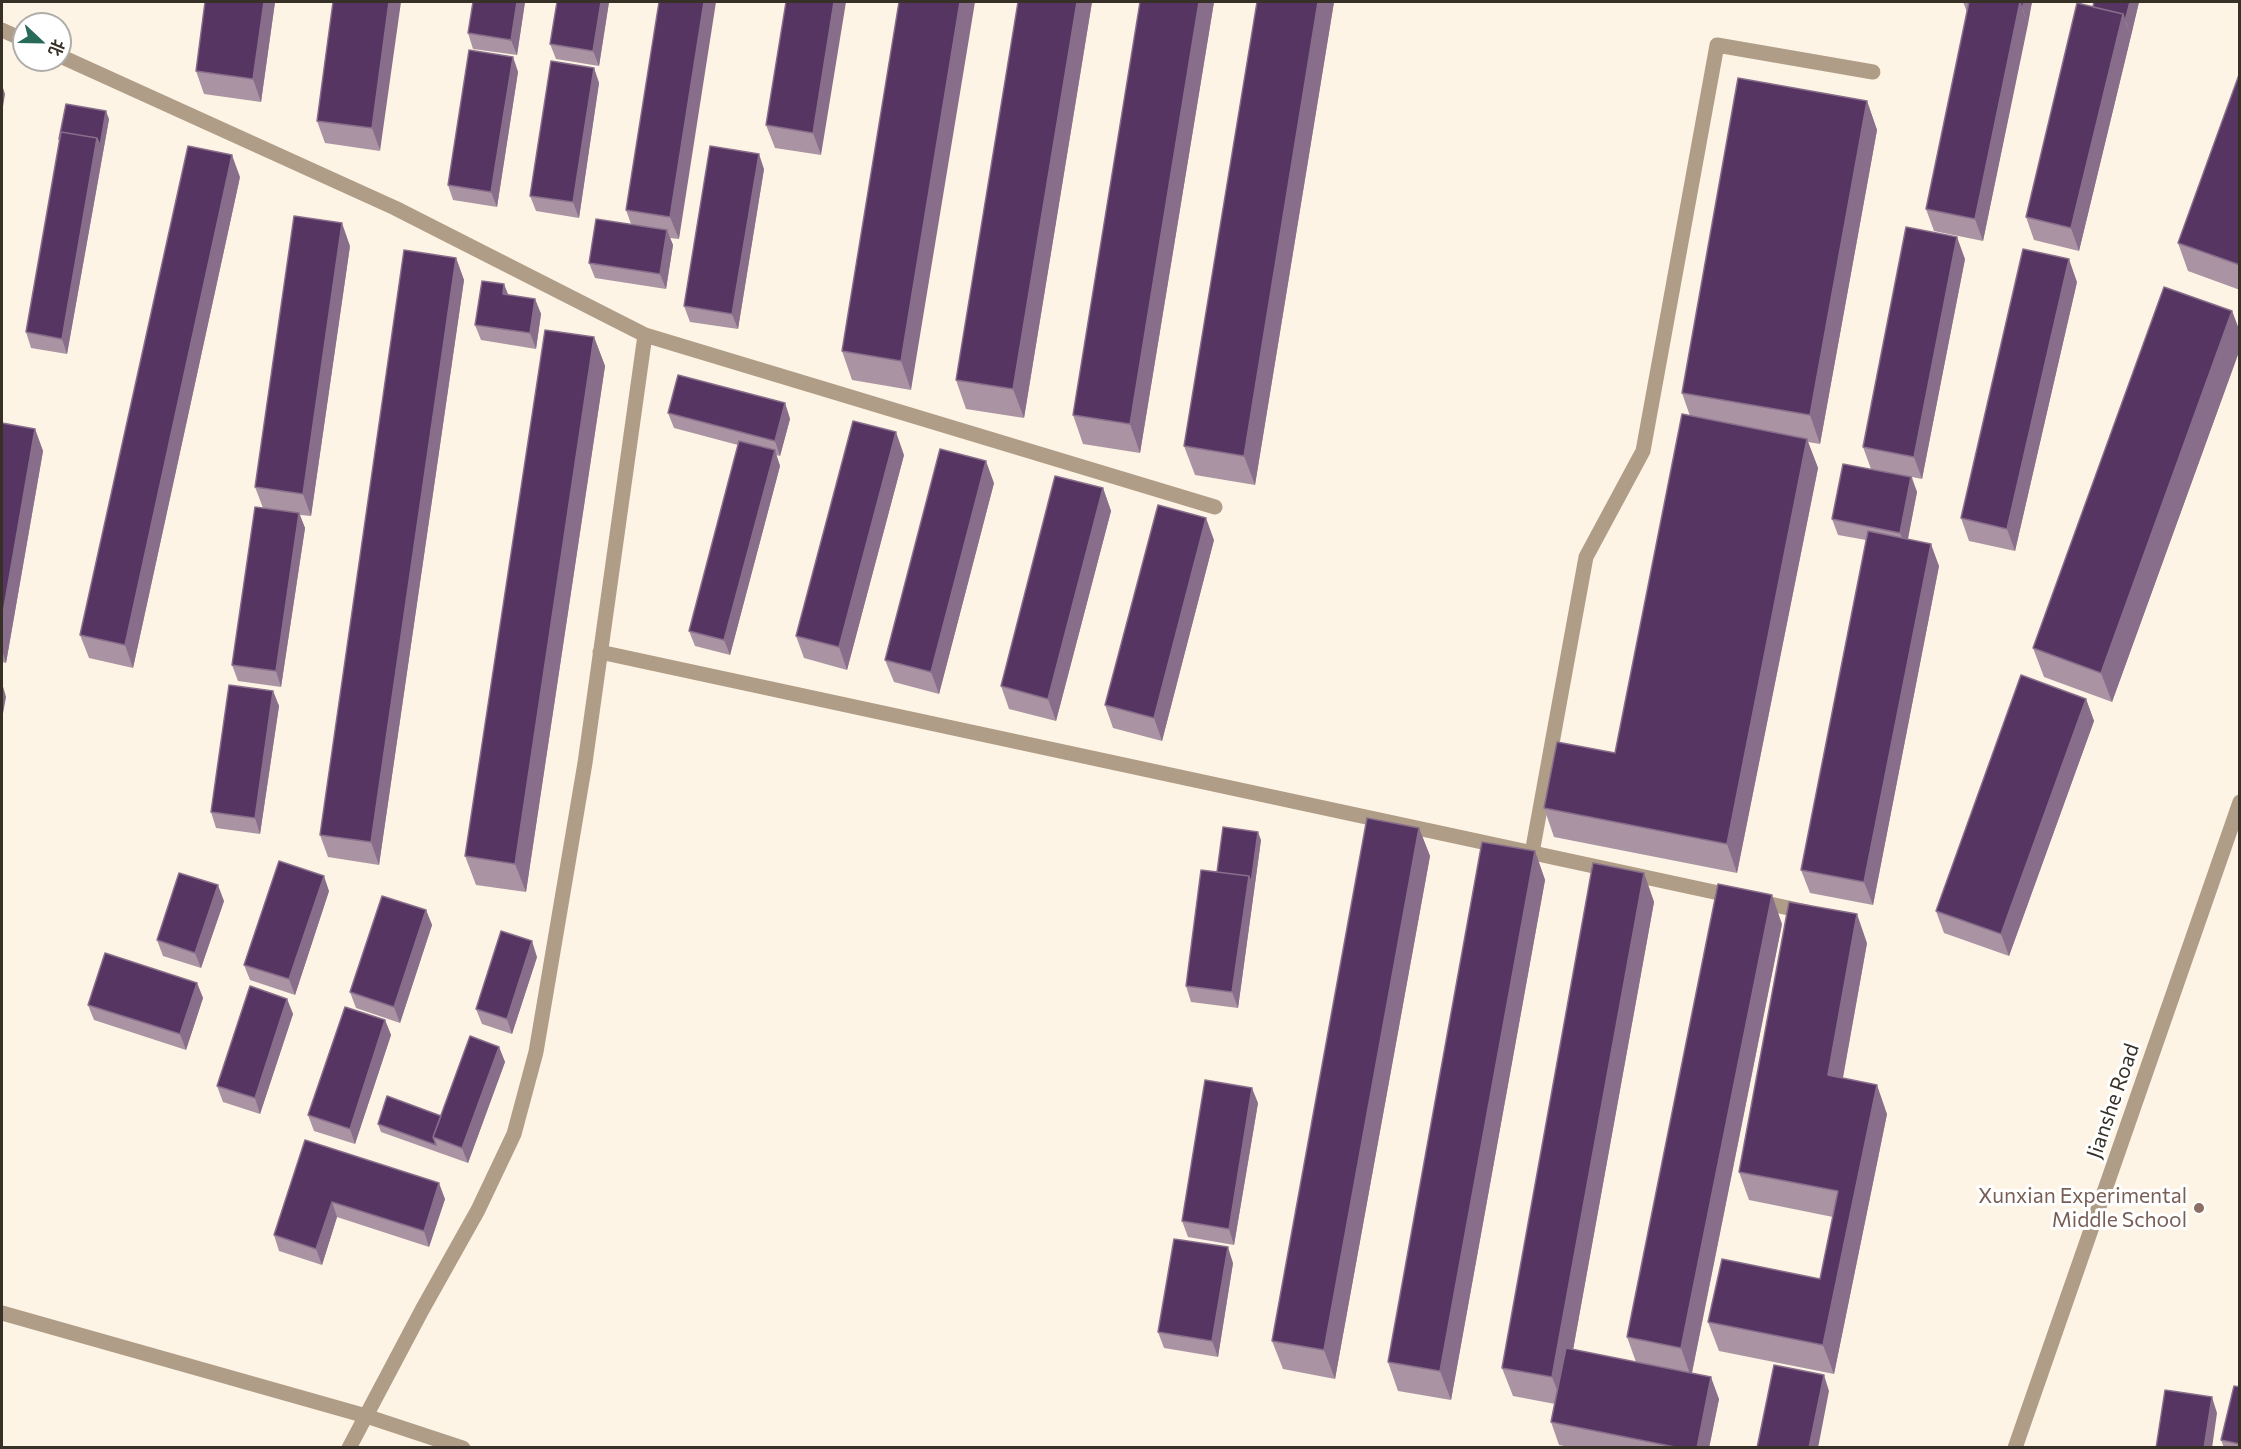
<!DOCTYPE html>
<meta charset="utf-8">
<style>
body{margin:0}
#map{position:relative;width:2241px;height:1449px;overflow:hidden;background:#fef4e5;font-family:Commissioner,"Noto Sans SC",sans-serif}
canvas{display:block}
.frame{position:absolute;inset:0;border:3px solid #373027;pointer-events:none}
.north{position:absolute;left:12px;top:12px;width:60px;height:60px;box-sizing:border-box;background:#fff;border:2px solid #afaca9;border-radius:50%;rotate:112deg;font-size:16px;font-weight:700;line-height:24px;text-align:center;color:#373027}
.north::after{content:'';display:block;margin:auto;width:21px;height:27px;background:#276a5a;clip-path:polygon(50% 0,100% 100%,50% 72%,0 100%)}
</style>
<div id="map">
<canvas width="2241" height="1449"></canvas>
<div class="frame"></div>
<div class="north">北</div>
</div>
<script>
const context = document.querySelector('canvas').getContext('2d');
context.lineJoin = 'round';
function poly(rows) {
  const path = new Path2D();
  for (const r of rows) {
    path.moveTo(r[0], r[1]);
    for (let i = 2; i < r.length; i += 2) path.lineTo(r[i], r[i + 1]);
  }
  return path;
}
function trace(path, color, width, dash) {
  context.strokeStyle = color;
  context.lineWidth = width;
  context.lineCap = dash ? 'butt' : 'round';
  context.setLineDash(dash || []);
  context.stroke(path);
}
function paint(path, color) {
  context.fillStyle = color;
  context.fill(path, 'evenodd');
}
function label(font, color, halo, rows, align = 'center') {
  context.font = font + ' Commissioner,sans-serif';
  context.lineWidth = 6;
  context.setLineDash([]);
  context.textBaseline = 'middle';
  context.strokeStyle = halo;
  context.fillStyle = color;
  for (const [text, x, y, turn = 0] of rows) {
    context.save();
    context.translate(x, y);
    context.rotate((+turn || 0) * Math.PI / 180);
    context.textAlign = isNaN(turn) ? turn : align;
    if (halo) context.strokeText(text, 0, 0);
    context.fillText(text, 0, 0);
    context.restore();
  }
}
const service = poly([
 [1532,853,1586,557,1643,451,1717,45,1873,72]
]);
const minor = poly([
 [2,30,24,40],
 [60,56,395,208,645,335,1215,507],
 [600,652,1807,912],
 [2,1313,366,1416,463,1448],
 [349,1448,422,1310,478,1210,514,1134,536,1052,585,763,645,335]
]);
const tertiary = poly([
 [2015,1448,2240,802]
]);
const wall = poly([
 [205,2,275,2,261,102,204,94,196,71],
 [333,2,380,151,325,143,317,121],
 [525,2,517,55,473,49,468,33],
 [609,2,599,66,556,59,550,44],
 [659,2,679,239,670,238,673,245,666,289,595,278,589,263,631,224,626,210],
 [786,2,821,155,775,148,766,125],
 [899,2,911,390,852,380,842,351],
 [1018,2,1092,2,1024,418,966,409,956,380],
 [1140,2,1214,2,1140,453,1083,444,1073,415],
 [1257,2,1334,2,1255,485,1195,475,1184,446],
 [1963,2,2032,2,1983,241,1934,231,1926,209,1967,12],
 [2094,2,2139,2,2079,251,2034,240,2026,217],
 [513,57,518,72,497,207,453,200,448,185],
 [594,68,599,83,579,218,536,211,530,196],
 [2240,72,2240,290,2188,271,2178,243],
 [1867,101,1877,130,1820,444,1808,442,1818,468,1737,873,1554,837,1544,808,1615,753,1690,416,1682,393],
 [109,119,67,354,31,348,26,332,60,141,59,139],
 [764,169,738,329,690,322,684,306],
 [240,177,133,668,89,658,80,635],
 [350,246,311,516,300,515,305,528,281,687,238,681,232,665,263,508,255,487],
 [456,258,464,280,379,865,328,857,320,835],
 [1965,259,1922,479,1912,477,1917,492,1908,539,1939,566,1873,905,1810,893,1801,870,1866,540,1838,535,1832,519,1871,469,1863,447],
 [2077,282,2015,551,1969,541,1961,518],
 [508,295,535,299,541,314,536,349,481,340,475,325],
 [2232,311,2240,332,2240,349,2112,702,2044,677,2033,648],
 [594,337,605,366,526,892,476,885,465,856],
 [785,403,790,419,780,456,776,455,780,466,730,655,695,646,689,631,738,445,674,428,668,413],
 [2,423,35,429,43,451,6,663,2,662],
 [904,455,847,670,804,658,796,636],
 [994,483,939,694,894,682,885,660],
 [1103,488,1111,511,1056,721,1009,709,1001,686],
 [1214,540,1162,741,1113,728,1105,705],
 [273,691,279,706,260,834,216,828,211,812],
 [2086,699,2094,721,2009,956,1944,933,1936,911],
 [1419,828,1430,856,1335,1379,1283,1369,1272,1341],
 [1261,840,1238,1008,1191,1002,1186,986,1217,872],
 [1535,851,1545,880,1451,1400,1398,1391,1388,1362],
 [1644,873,1654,902,1573,1350,1636,1362,1627,1337,1782,924,1692,1373,1719,1399,1709,1448,1573,1448,1559,1445,1551,1422,1555,1404,1513,1396,1502,1368],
 [329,891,295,995,250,980,244,965],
 [224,901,201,968,163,956,157,940],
 [426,910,432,925,400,1023,356,1008,350,992],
 [1867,943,1843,1078,1887,1114,1834,1374,1719,1351,1708,1322,1820,1279,1833,1217,1749,1200,1739,1172],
 [537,957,512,1034,482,1024,476,1009],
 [197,983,203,998,186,1050,94,1020,88,1005],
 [287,999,293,1014,260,1114,223,1102,217,1086],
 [385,1020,391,1035,355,1144,314,1131,308,1115],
 [499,1047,505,1062,468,1163,381,1132,378,1124,441,1116],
 [1258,1103,1234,1245,1188,1237,1182,1221],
 [305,1140,445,1199,429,1247,337,1217,322,1265,279,1251,274,1235],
 [1233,1263,1218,1357,1164,1348,1158,1332],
 [2240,1387,2240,1448,2224,1448,2221,1440]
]);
const shadedWall = poly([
 [264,2,275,2,261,102,253,79],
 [389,2,401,2,380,151,372,128],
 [517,2,525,2,517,55,511,40],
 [601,2,609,2,599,66,593,51],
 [704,2,716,2,679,239,670,217],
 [834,2,846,2,821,155,813,133],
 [960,2,975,2,911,390,901,361],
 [1077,2,1092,2,1024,418,1013,389],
 [1199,2,1214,2,1140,453,1130,424],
 [1318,2,1334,2,1255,485,1244,456],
 [2020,2,2028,24,1983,241,1975,219],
 [2024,2,2032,2,2028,24,2022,9],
 [2130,2,2139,2,2131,36,2125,21],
 [2123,14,2131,36,2079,251,2071,228],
 [513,57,518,72,497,207,491,192],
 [594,68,599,83,579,218,573,202],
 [2,85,5,94,2,113],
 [1867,101,1877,130,1820,444,1810,415],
 [106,111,109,119,67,354,62,339,97,138],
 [759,154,764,169,738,329,732,314],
 [232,155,240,177,133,668,125,645],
 [342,223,350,246,311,516,303,494],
 [667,230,673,245,666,289,660,274],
 [1957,237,1965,259,1922,479,1914,457],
 [456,258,464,280,379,865,371,842],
 [2069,259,2077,282,2015,551,2007,529],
 [504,284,510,299,503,294],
 [535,299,541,314,536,349,530,333],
 [2232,311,2240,332,2240,349,2112,702,2101,673],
 [594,337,605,366,526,892,515,864],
 [785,403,790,419,780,456,775,441],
 [35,429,43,451,6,663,2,650,2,619],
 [896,432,904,455,847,670,839,647],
 [1807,439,1818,468,1737,873,1727,844],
 [775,450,780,466,730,655,724,640],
 [986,461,994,483,939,694,931,672],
 [1911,477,1917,492,1906,548,1900,533],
 [1103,488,1111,511,1056,721,1048,699],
 [299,513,305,528,281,687,276,671],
 [1206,518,1214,540,1162,741,1154,718],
 [1931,544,1939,566,1873,905,1864,882],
 [2,683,6,697,2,719],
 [273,691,279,706,260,834,255,818],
 [2086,699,2094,721,2009,956,2001,934],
 [1419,828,1430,856,1335,1379,1324,1350],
 [1258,832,1261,840,1238,1008,1232,992,1249,876],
 [1535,851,1545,880,1451,1400,1440,1371],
 [1644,873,1654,902,1563,1405,1552,1377],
 [324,876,329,891,295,995,289,979],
 [218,885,224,901,201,968,195,953],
 [1772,895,1782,924,1691,1377,1681,1348],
 [426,910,432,925,400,1023,394,1007],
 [1857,914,1867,943,1838,1104,1828,1075],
 [532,941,537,957,512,1034,507,1019],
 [197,983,203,998,186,1050,180,1034],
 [287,999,293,1014,260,1114,255,1098],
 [385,1020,391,1035,355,1144,350,1129],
 [499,1047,505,1062,468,1163,462,1148],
 [1877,1085,1887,1114,1834,1374,1823,1345],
 [1252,1088,1258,1103,1234,1245,1229,1229],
 [439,1183,445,1199,429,1247,424,1231],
 [332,1202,337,1217,322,1265,316,1249],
 [1228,1247,1233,1263,1218,1357,1212,1341],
 [1824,1375,1829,1391,1818,1448,1809,1448],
 [1711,1377,1719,1399,1709,1448,1697,1448],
 [2212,1397,2217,1413,2212,1448,2204,1448]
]);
const building = poly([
 [205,2,264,2,253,79,196,71,205,2],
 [333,2,389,2,372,128,317,121,333,2],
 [473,2,517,2,511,40,468,33,473,2],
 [557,2,601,2,593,51,550,44,557,2],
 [659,2,704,2,670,217,626,210,659,2],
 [786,2,834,2,813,133,766,125,786,2],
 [899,2,960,2,901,361,842,351,899,2],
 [1018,2,1077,2,1013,389,956,380,1018,2],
 [1140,2,1199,2,1130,424,1073,415,1140,2],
 [1257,2,1318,2,1244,456,1184,446,1257,2],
 [1969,2,2020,2,1975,219,1926,209,1969,2],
 [2018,2,2024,2,2022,9,2020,2,2018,2],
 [2094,2,2130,2,2125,21,2123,14,2093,7,2094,2],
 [2077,3,2123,14,2071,228,2026,217,2077,3],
 [469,50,513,57,491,192,448,185,469,50],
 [551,61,594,68,573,202,530,196,551,61],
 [2240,72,2240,265,2178,243,2240,72],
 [1738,78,1867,101,1810,415,1682,393,1738,78],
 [66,104,106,111,100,146,97,138,61,132,60,139,59,139,66,104],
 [61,132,97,138,62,339,26,332,61,132],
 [188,146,232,155,125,645,80,635,188,146],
 [710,146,759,154,732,314,684,306,710,146],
 [294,216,342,223,303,494,255,487,294,216],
 [596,219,667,230,660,274,589,263,596,219],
 [1906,227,1957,237,1914,457,1863,447,1906,227],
 [2023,249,2069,259,2007,529,1961,518,2023,249],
 [404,250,456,258,371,842,320,835,404,250],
 [482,281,504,284,503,294,535,299,530,333,475,325,482,281],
 [2164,287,2232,311,2101,673,2033,648,2164,287],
 [545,330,594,337,515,864,465,856,545,330],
 [678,375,785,403,775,441,668,413,678,375],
 [1682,414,1807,439,1727,844,1544,808,1557,742,1615,753,1682,414],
 [853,421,896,432,839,647,796,636,853,421],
 [2,423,35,429,2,619,2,423],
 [739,441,775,450,724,640,689,631,739,441],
 [940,449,986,461,931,672,885,660,940,449],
 [1843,464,1911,477,1900,533,1832,519,1843,464],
 [1055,476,1103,488,1048,699,1001,686,1055,476],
 [1158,505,1206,518,1154,718,1105,705,1158,505],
 [255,507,299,513,276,671,232,665,255,507],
 [1868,531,1931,544,1864,882,1801,870,1868,531],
 [2021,675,2086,699,2001,934,1936,911,2021,675],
 [229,685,273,691,255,818,211,812,229,685],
 [1367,818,1419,828,1324,1350,1272,1341,1367,818],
 [1223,827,1258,832,1251,883,1249,876,1217,872,1223,827],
 [1482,842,1535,851,1440,1371,1388,1362,1482,842],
 [279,861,324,876,289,979,244,965,279,861],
 [1593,863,1644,873,1552,1377,1502,1368,1593,863],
 [1201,870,1249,876,1232,992,1186,986,1201,870],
 [179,873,218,885,195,953,157,940,179,873],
 [1718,884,1772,895,1681,1348,1627,1337,1718,884],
 [382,896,426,910,394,1007,350,992,382,896],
 [1789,902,1857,914,1828,1075,1877,1085,1823,1345,1708,1322,1722,1259,1820,1279,1838,1191,1739,1172,1789,902],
 [501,931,532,941,507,1019,476,1009,501,931],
 [105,953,197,983,180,1034,88,1005,105,953],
 [250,986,287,999,255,1098,217,1086,250,986],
 [345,1007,385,1020,350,1129,308,1115,345,1007],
 [470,1036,499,1047,462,1148,433,1137,470,1036],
 [1205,1080,1252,1088,1229,1229,1182,1221,1205,1080],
 [387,1096,441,1116,433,1137,436,1145,378,1124,387,1096],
 [305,1140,439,1183,424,1231,332,1202,316,1249,274,1235,305,1140],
 [1174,1239,1228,1247,1212,1341,1158,1332,1174,1239],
 [1566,1348,1711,1377,1697,1448,1680,1448,1551,1422,1566,1348],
 [1774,1365,1824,1375,1809,1448,1757,1448,1774,1365],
 [2234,1386,2240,1387,2240,1444,2221,1440,2234,1386],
 [2165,1390,2212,1397,2204,1448,2156,1448,2165,1390]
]);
const markers = [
 [2199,1208,6,"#8d6e63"]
];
const streetNames = [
 ["Jianshe Road",2113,1101,-71]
];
const educationNames = [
 ["Xunxian Experimental",2187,1196],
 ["Middle School",2187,1220]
];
trace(service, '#b09d87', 15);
trace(minor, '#b09d87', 15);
trace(tertiary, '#b09d87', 15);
paint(wall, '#aa94a4');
paint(shadedWall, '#886e8a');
paint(building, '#563563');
trace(building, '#886e8a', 1.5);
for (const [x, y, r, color] of markers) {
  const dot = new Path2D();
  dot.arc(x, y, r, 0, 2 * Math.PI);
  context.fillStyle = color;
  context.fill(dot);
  trace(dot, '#fff', 2);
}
label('21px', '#373027', '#fff', streetNames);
label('21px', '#785e54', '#fff', educationNames, 'right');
</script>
